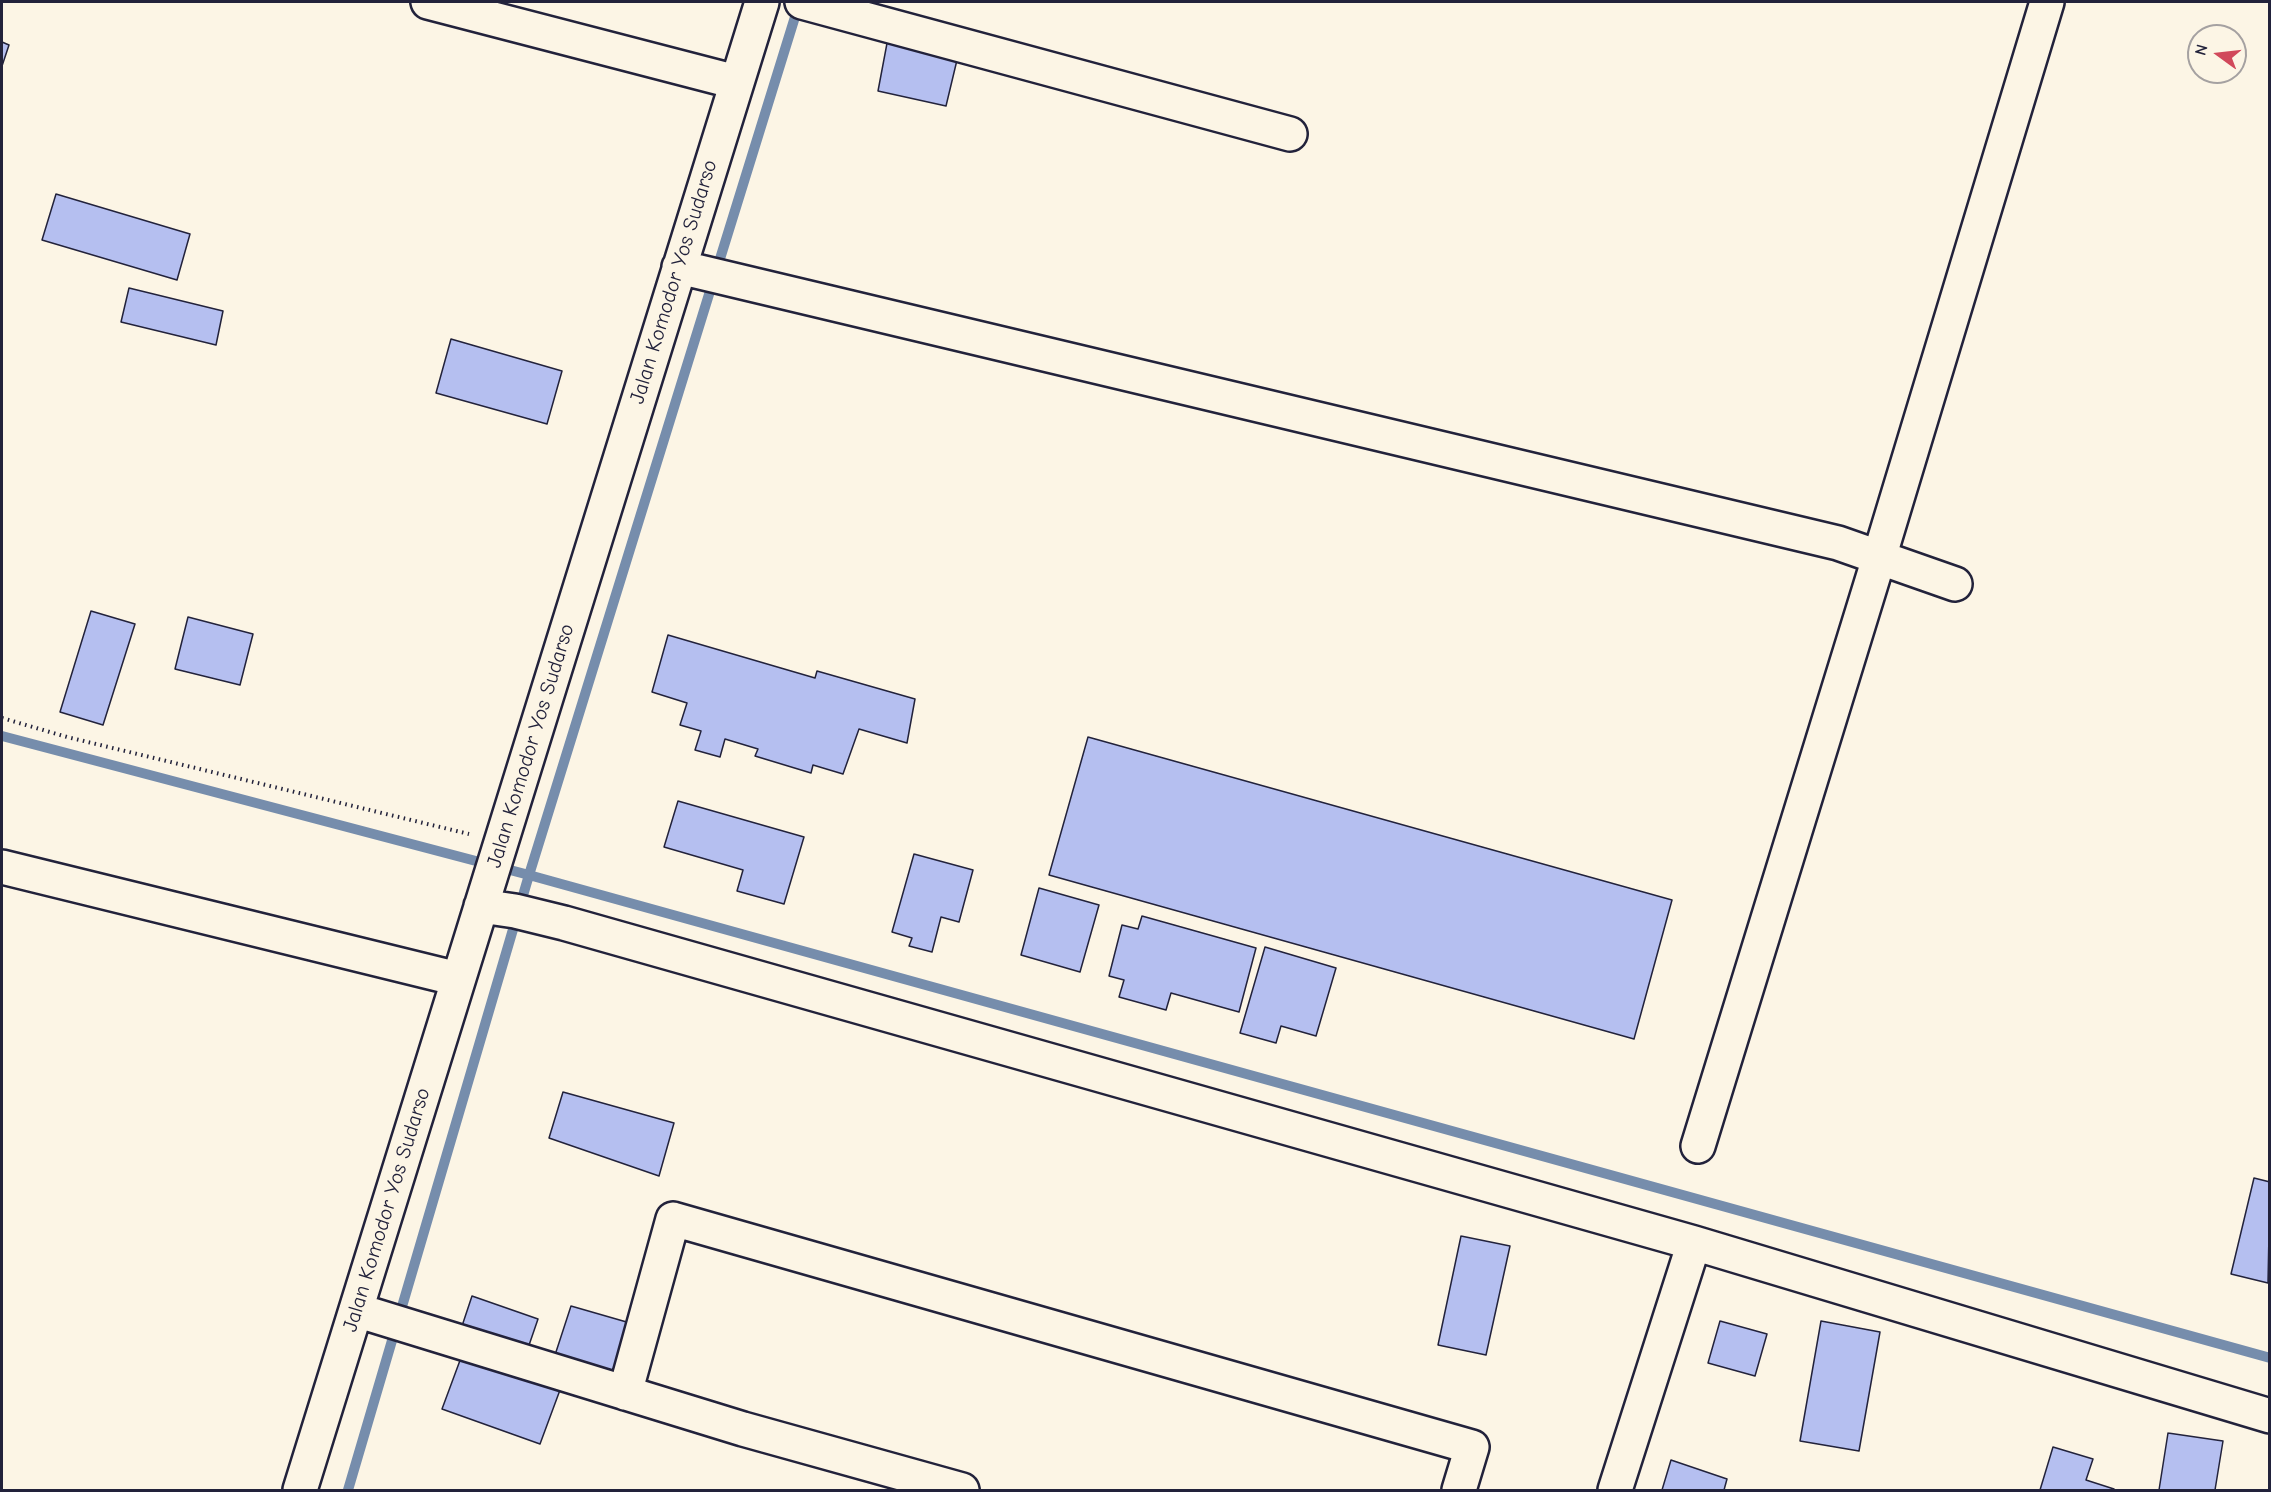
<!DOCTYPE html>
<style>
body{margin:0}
#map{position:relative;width:2271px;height:1492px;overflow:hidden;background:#fcf5e5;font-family:"Comic Neue",sans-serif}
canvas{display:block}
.frame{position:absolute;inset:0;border:3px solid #22223b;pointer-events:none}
.north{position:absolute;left:2187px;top:24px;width:60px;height:60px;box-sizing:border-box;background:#fcf5e5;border:2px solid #a5a1a1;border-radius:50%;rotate:285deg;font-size:16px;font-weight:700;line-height:24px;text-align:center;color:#22223b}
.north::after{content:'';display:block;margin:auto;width:21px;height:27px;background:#d1495b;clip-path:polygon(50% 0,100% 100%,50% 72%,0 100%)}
</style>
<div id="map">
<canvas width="2271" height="1492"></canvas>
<div class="frame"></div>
<div class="north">N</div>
</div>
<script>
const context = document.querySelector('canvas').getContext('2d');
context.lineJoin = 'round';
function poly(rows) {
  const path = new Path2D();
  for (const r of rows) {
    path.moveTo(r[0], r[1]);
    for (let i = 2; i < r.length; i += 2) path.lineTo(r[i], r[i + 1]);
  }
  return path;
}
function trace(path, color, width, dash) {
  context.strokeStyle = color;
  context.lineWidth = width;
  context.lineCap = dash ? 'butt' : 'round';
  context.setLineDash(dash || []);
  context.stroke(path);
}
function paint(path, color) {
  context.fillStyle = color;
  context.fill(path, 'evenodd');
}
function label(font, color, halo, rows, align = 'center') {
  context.font = font + ' "Comic Neue",sans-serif';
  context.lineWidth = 6;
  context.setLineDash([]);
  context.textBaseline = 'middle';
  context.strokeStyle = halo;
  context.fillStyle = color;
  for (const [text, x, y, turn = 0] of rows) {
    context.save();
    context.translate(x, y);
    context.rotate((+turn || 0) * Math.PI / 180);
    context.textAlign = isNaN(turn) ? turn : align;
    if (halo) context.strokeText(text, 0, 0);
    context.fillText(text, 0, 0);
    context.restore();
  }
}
const stream = poly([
 [2,736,529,875,2270,1358],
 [348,1490,529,875,799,4]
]);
const building = poly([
 [888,38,957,60,946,106,878,91,888,38],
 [2,42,9,45,2,66,2,42],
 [56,194,190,234,177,280,42,240,56,194],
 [129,288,223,311,216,345,121,322,129,288],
 [451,339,562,371,547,424,436,393,451,339],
 [91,611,135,624,103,725,60,712,91,611],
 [188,617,253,634,240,685,175,669,188,617],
 [668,635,815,678,817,671,915,699,907,743,859,729,843,774,813,765,811,773,755,756,758,749,725,739,720,757,695,750,701,731,680,725,687,703,652,692,668,635],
 [1088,737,1672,900,1634,1039,1049,875,1088,737],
 [678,801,804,837,784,904,737,891,743,870,664,847,678,801],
 [914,854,973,870,959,922,941,917,932,952,909,946,912,938,892,932,914,854],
 [1039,888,1099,905,1080,972,1021,955,1039,888],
 [1142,916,1256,948,1239,1012,1171,993,1166,1010,1119,997,1124,980,1109,976,1122,925,1138,929,1142,916],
 [1265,947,1336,968,1316,1036,1281,1026,1276,1043,1240,1033,1265,947],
 [563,1092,674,1123,659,1176,549,1138,563,1092],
 [2254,1178,2270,1182,2268,1283,2231,1274,2254,1178],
 [1461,1236,1510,1246,1486,1355,1438,1345,1461,1236],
 [472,1296,538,1319,527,1351,461,1329,472,1296],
 [571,1306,637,1325,615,1379,555,1355,571,1306],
 [1720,1321,1767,1334,1755,1376,1708,1363,1720,1321],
 [1821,1321,1880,1332,1859,1451,1800,1441,1821,1321],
 [462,1355,560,1390,540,1444,442,1409,462,1355],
 [2168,1433,2223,1441,2215,1490,2159,1490,2168,1433],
 [2053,1447,2093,1459,2086,1480,2114,1489,2113,1490,2040,1490,2053,1447],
 [1671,1460,1727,1479,1724,1490,1662,1490,1671,1460]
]);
const path = poly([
 [2,718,67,737,469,834]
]);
const minor = poly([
 [428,2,736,82],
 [802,2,1290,134],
 [679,267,1838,543,1955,584],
 [2,867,458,979],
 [481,906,515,911,564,923,1694,1243,2270,1416],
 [1698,1146,1879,558,2047,2],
 [356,1310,743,1429,962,1490],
 [625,1393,673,1219,1472,1447,1459,1490],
 [300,1490,762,2],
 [1615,1490,1694,1243]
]);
const streetNames = [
 ["Jalan Komodor Yos Sudarso",674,282,-73],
 ["Jalan Komodor Yos Sudarso",531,746,-73],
 ["Jalan Komodor Yos Sudarso",387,1210,-73]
];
trace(stream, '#768dac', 10);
paint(building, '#b5bff0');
trace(building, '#22223b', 1.5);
trace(minor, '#22223b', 38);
trace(path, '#22223b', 4, [1.5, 4.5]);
trace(minor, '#fcf5e5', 33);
label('21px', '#22223b', '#fcf5e5', streetNames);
</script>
